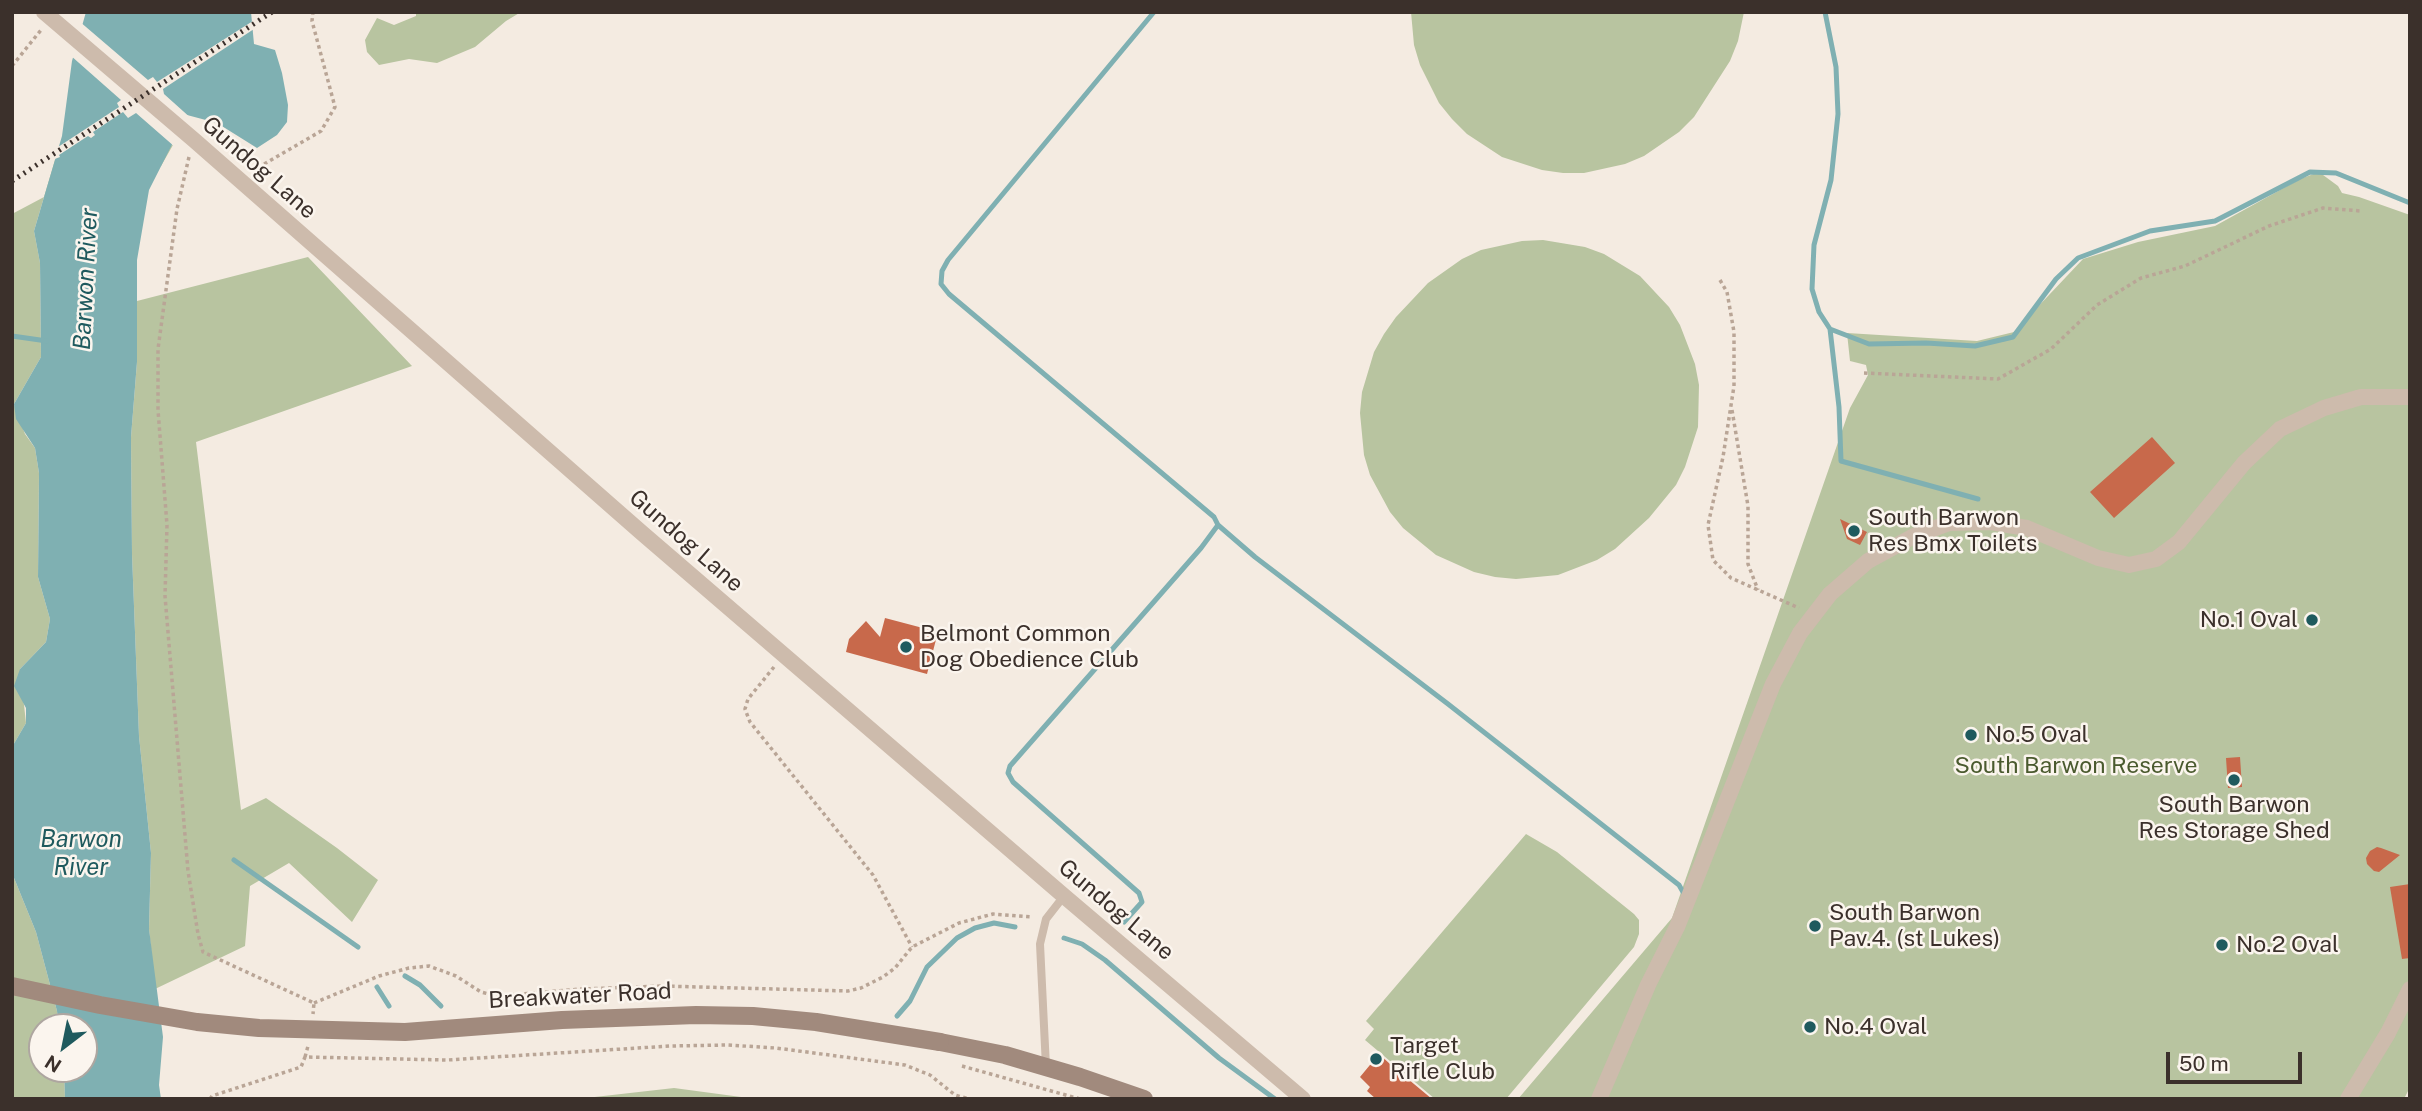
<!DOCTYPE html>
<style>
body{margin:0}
#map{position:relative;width:2422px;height:1111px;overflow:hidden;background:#f4ebe1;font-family:"Public Sans",sans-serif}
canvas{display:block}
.frame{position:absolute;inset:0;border:14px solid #3b302b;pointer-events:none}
.north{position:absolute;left:28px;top:1013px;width:70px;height:70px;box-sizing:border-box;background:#fbf5ee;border:2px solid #aea6a0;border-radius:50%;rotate:212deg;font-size:19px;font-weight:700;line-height:28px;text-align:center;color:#3b302b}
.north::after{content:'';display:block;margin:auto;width:24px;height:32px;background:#1f5a5e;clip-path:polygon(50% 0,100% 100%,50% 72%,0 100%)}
.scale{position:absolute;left:2166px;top:1052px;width:136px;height:32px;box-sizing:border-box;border:4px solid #3b302b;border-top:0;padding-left:9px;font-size:21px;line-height:24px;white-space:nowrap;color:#3b302b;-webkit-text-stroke:5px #fbf5ee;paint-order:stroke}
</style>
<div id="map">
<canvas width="2422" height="1111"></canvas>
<div class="frame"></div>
<div class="north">N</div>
<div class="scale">50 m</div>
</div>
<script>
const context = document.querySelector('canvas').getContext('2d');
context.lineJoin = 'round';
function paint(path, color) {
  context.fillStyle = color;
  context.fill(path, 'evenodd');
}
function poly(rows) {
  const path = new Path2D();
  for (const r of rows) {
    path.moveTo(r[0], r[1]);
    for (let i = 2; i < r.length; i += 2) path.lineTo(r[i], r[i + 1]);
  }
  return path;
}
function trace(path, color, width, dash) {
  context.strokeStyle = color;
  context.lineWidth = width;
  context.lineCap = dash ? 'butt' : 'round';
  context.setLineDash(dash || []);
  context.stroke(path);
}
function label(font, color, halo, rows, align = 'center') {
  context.font = font + ' "Public Sans",sans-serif';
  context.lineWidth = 5;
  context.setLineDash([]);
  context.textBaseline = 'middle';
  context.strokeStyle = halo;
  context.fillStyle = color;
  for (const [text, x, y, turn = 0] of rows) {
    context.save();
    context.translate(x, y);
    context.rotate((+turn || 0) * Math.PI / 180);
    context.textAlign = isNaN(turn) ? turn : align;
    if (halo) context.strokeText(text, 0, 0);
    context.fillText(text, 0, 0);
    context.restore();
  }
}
const green = poly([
 [416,12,521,12,506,21,475,47,437,63,409,59,379,65,367,52,365,40,377,18,394,25,416,16],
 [1411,12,1744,12,1738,41,1730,61,1694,117,1679,132,1644,156,1625,164,1584,173,1563,173,1542,170,1502,157,1467,134,1452,119,1439,103,1420,65,1414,45],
 [173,145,161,166,44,197,34,231,40,263,41,357,14,404,25,434,35,448,39,473,38,577,50,619,46,642,20,669,26,723,12,747,12,214,44,197,55,160],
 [2319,172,2338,186,2342,193,2359,197,2410,215,2410,1087,2404,1099,1518,1099,1672,918,1850,408,1868,375,1866,365,1850,361,1847,333,1977,341,2014,332,2083,259,2138,242,2215,226,2300,179],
 [1543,240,1585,247,1604,254,1640,276,1669,307,1680,325,1695,364,1699,385,1698,427,1685,467,1676,485,1649,518,1615,549,1597,560,1558,575,1516,579,1495,577,1474,572,1436,555,1403,528,1390,512,1370,475,1364,455,1360,413,1362,392,1374,352,1384,334,1396,317,1428,283,1462,259,1481,250,1522,241],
 [308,257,412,366,196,442,241,810,266,798,337,848,378,880,352,922,289,863,250,886,245,946,155,989,149,929,151,853,139,736,132,554,131,437,137,362,137,301],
 [1526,834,1557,852,1634,914,1639,920,1639,934,1634,947,1506,1099,1435,1099,1365,1040,1374,1029,1366,1021],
 [12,873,36,932,57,1011,59,1027,42,1027,42,1069,64,1069,65,1099,12,1099],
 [674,1088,756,1099,577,1099]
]);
const water = poly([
 [86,12,251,12,254,44,275,50,282,73,288,105,287,122,277,135,257,148,217,123,187,115,149,190,137,260,137,362,131,437,132,554,139,736,151,853,149,929,163,1037,159,1085,161,1099,65,1099,64,1069,84,1069,84,1027,59,1027,57,1011,36,932,12,873,12,747,26,723,26,708,14,686,20,669,46,642,50,619,38,577,39,473,35,448,16,419,14,404,41,357,40,263,34,231,62,136,72,61]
]);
const pier = poly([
 [256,19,257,27,163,89,164,94,193,120,189,119,175,147,136,113,128,118,123,112,93,132,95,135,91,138,88,136,59,155,60,157,52,160,55,149,119,107,117,103,121,100,70,55,79,21,148,80,153,77,157,82]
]);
const stream = poly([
 [1825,12,1836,67,1838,114,1831,180,1814,245,1812,289,1819,312,1830,329,1869,344,1926,343,1975,346,2013,337,2056,279,2078,258,2150,231,2215,221,2310,172,2336,173,2410,203],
 [1830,329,1839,407,1841,461,1978,499],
 [12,336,47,341],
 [1218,525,1255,557,1448,704,1679,885,1683,892],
 [234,860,358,947],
 [1124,922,1142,902,1139,893,1013,782,1008,773,1010,766,1201,548,1218,525,1214,517,949,294,941,284,942,271,948,260,1154,12],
 [1064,938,1082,944,1105,960,1219,1058,1275,1099],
 [405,976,420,985,441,1006],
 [377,987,389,1006],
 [897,1016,910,1001,927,967,957,938,975,928,994,923,1015,927]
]);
const building = poly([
 [2152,437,2175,463,2114,518,2090,492],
 [1840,519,1867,532,1860,545,1847,539],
 [885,618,938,632,927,674,846,652,849,639,866,621,880,637],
 [2240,757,2242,787,2228,788,2226,758],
 [2377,847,2381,848,2400,855,2379,872,2374,871,2367,864,2366,858,2370,851],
 [2410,884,2410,958,2402,959,2390,887],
 [1379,1054,1390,1064,1432,1099,1376,1099,1367,1091,1370,1087,1360,1077]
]);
const path = poly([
 [12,66,41,30],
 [189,157,177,209,158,349,158,410,167,525,165,596,188,871,198,934,203,952,314,1003,313,1014],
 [252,171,321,131,335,107,312,21,313,12],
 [1720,280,1727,292,1734,332,1734,386,1723,457,1708,525,1713,560,1731,578,1799,608],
 [1864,373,1998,379,2051,349,2097,305,2141,278,2185,266,2269,226,2323,208,2361,211],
 [1732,410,1748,506,1748,564,1758,590],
 [774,667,748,699,745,709,750,722,873,875,912,947],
 [314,1003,379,976,409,968,429,966,456,976,481,992,497,996,581,989,663,986,848,991,861,988,883,977,895,968,912,947,959,923,993,914,1033,917],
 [305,1057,308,1046],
 [962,1066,1080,1099],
 [210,1099,212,1096,301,1067,305,1057,447,1060,670,1046,728,1045,776,1048,905,1065,930,1075,955,1095,969,1099]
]);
const service = poly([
 [1046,1067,1040,944,1046,919,1064,896]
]);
const minor = poly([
 [44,12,194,140,642,533,1064,896,1303,1099],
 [1599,1099,1648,985,1677,927,1773,684,1800,633,1830,594,1868,561,1914,536,1949,523,1990,522,2027,528,2098,558,2129,565,2156,559,2179,542,2244,463,2280,429,2324,408,2361,397,2410,397],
 [2348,1099,2388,1033,2410,989]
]);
const secondary = poly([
 [940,1042,1005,1055,1080,1077,1144,1099]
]);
const rail = poly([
 [12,181,272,12]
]);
const secondaryBridge = poly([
 [12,986,100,1005,197,1022,259,1028,405,1032,562,1020,696,1015,753,1016,816,1022,940,1042]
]);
const markers = [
 [1854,531,7,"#1f5a5e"],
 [2312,620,7,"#1f5a5e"],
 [906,647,7,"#1f5a5e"],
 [1971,735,7,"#1f5a5e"],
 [2234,780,7,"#1f5a5e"],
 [1815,926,7,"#1f5a5e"],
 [2222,945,7,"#1f5a5e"],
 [1810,1027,7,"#1f5a5e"],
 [1376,1059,7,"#1f5a5e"]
];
const streetNames = [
 ["Gundog Lane",259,168,41],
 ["Gundog Lane",686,541,41],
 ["Gundog Lane",1116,910,40],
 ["Breakwater Road",580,996,-3]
];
const poiNames = [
 ["South Barwon",1868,518],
 ["Res Bmx Toilets",1868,544],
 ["No.1 Oval",2298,620,"right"],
 ["Belmont Common",920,634],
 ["Dog Obedience Club",920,660],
 ["No.5 Oval",1985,735],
 ["South Barwon",2234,805,"center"],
 ["Res Storage Shed",2234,831,"center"],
 ["South Barwon",1829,913],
 ["Pav.4. (st Lukes)",1829,939],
 ["No.2 Oval",2236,945],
 ["No.4 Oval",1824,1027],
 ["Target",1390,1046],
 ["Rifle Club",1390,1072]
];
const parkNames = [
 ["South Barwon Reserve",2076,766]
];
const waterNames = [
 ["Barwon River",86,279,-87],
 ["Barwon",81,840],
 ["River",81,868]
];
paint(green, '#b8c4a0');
paint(water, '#7fb0b2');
paint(pier, '#f4ebe1');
trace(stream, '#7fb0b2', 5);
paint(building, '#c8694b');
trace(path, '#b9a596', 3.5, [3.5, 3.5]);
trace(service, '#cdbbac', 8);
trace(minor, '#cdbbac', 16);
trace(secondary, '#a18a7d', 18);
trace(rail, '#3b302b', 5, [2, 5]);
trace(secondaryBridge, '#a18a7d', 18);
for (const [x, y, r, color] of markers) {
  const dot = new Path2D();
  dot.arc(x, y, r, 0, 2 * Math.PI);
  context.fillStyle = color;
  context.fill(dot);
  trace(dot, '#fbf5ee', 2.5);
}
label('23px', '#3b302b', '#fbf5ee', streetNames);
label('23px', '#3b302b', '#fbf5ee', poiNames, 'left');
label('23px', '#4a5a2e', '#fbf5ee', parkNames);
label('italic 24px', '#1f5a5e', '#fbf5ee', waterNames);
</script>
